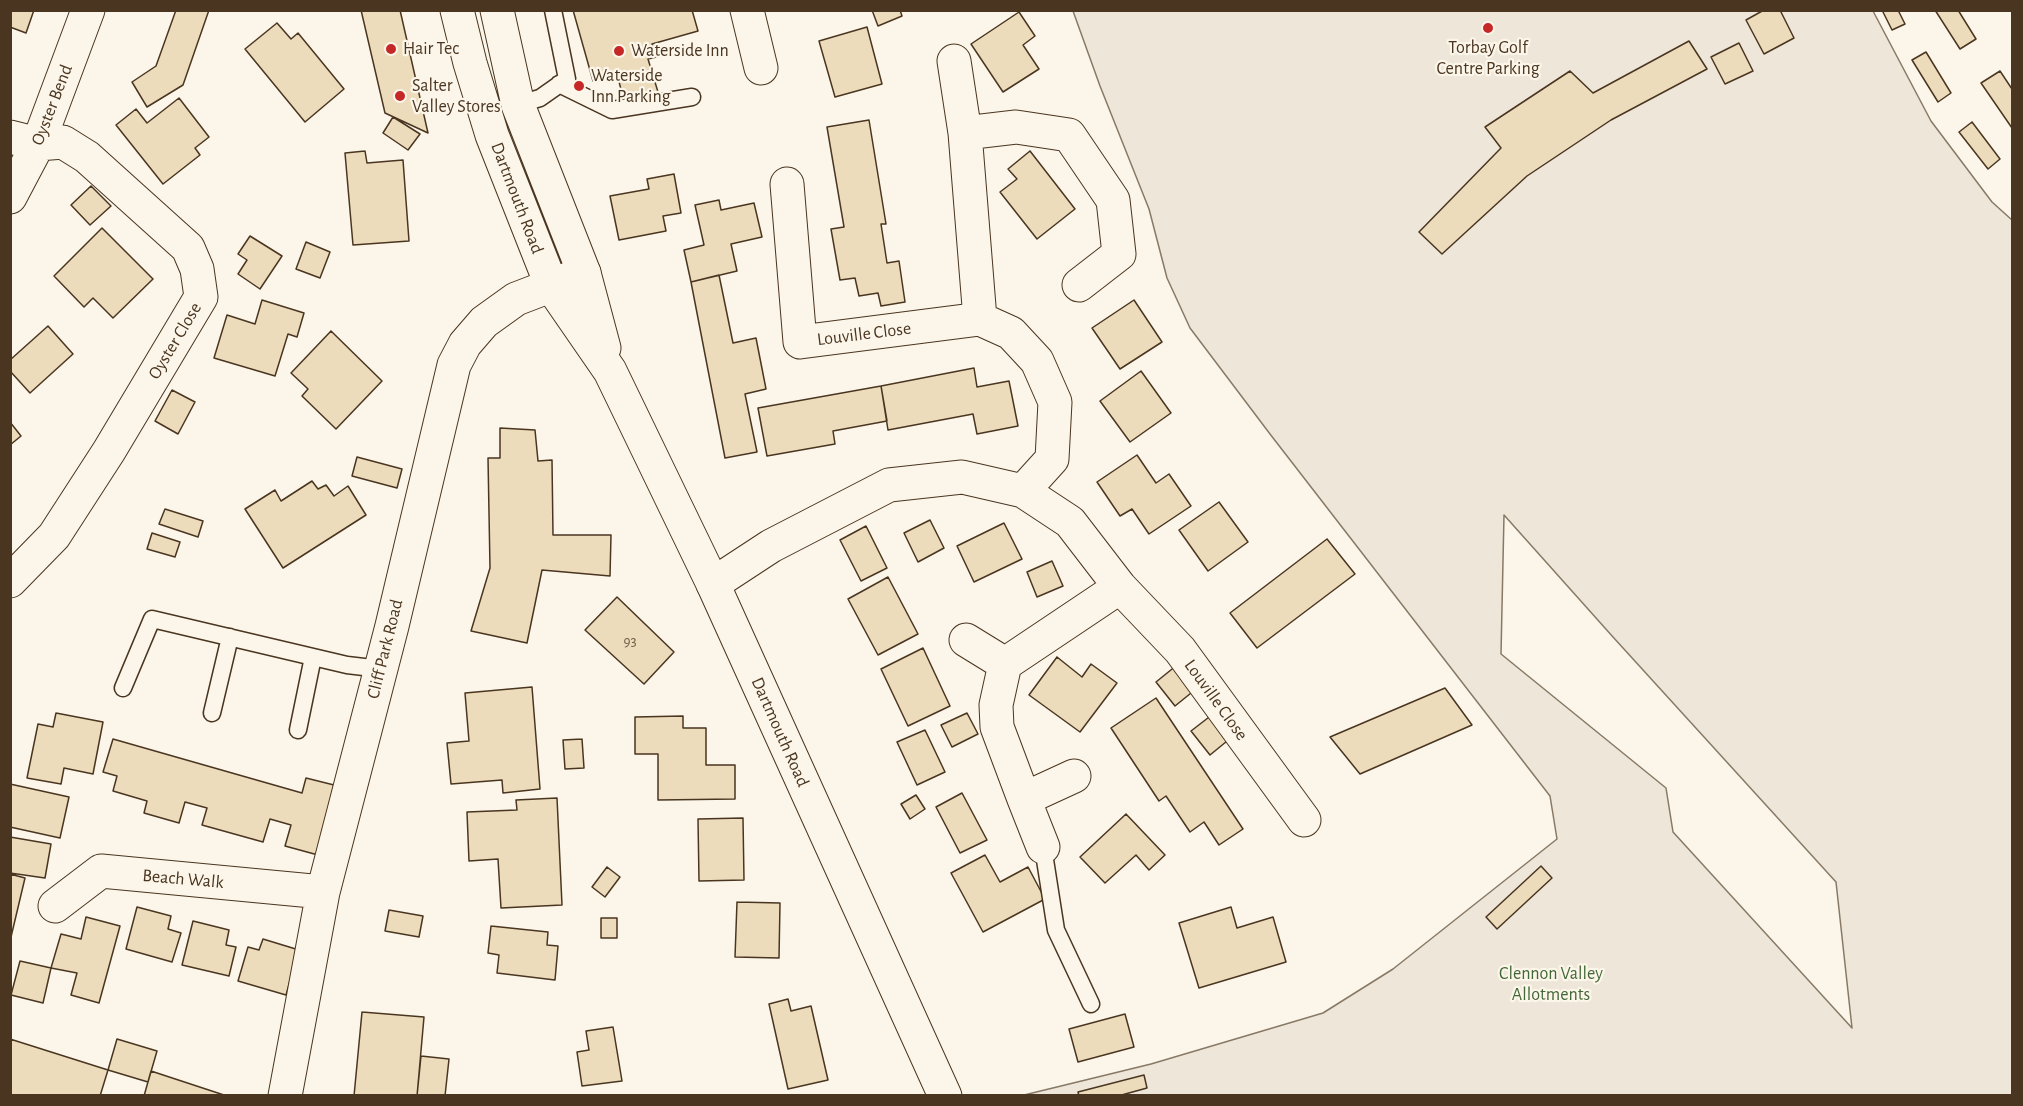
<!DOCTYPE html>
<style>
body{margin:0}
#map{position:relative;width:2023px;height:1106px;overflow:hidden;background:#fbf6e9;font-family:"Alegreya Sans",sans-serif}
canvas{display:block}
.frame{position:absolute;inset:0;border:12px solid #4a3520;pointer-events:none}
</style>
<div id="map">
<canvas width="2023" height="1106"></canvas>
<div class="frame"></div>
</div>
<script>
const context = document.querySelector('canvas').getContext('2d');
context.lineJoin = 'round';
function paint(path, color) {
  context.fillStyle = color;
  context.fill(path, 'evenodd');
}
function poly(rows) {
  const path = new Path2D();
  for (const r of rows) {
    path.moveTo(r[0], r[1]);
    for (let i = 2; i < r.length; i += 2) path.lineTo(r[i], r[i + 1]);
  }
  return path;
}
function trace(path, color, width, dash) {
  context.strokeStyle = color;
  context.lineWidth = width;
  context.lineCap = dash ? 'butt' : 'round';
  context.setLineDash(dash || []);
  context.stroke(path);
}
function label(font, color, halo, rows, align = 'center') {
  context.font = font + ' "Alegreya Sans",sans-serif';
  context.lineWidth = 4.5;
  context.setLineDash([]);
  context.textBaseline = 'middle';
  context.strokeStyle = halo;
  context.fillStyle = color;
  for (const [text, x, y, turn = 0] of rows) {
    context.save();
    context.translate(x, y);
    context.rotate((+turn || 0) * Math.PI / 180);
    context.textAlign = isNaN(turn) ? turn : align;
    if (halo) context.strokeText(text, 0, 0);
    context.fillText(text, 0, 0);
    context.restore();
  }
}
const green = poly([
 [1073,11,1873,11,1931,121,1992,202,2012,220,2012,1095,1020,1096,1151,1064,1323,1013,1393,969,1557,839,1550,796,1270,434,1190,328,1167,278,1149,209,1100,86,1073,11],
 [1504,515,1613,637,1836,882,1852,1028,1673,832,1666,788,1501,654,1504,515]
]);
const building = poly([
 [10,10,34,10,26,33,10,27,10,10],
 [176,10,209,10,183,85,147,107,132,82,156,66,176,10],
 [361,10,400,10,428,133,385,113,361,10],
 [573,10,692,10,698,31,652,44,656,57,648,59,658,92,624,101,617,74,593,81,573,10],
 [872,10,900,10,902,16,878,26,872,10],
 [1764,10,1780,10,1794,38,1764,54,1746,20,1764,10],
 [1882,10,1898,10,1905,24,1892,30,1882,10],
 [1935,10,1958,10,1976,39,1960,49,1935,10],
 [1019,12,1035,36,1023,45,1039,69,1003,92,971,44,1019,12],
 [277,23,291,39,298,33,344,89,305,122,245,49,277,23],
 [867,27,882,84,835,97,819,41,867,27],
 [1689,41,1707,69,1611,120,1527,176,1442,254,1419,232,1501,148,1485,127,1570,71,1593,93,1689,41],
 [1739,43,1753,71,1725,84,1711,57,1739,43],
 [1926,52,1951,93,1938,102,1912,60,1926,52],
 [2000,71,2012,89,2012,128,1981,83,2000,71],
 [179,98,209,137,195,148,200,155,163,184,116,125,136,109,147,123,179,98],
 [393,117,420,134,408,150,383,133,393,117],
 [869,120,886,224,881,224,887,263,899,261,905,302,881,306,878,293,859,296,855,278,840,280,831,229,844,227,827,127,869,120],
 [1972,122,2000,159,1988,169,1959,132,1972,122],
 [365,151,367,163,403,160,409,241,353,245,345,153,365,151],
 [1030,151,1075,209,1037,239,1000,192,1017,179,1008,169,1030,151],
 [674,174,681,213,663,216,666,231,619,240,610,196,649,189,647,179,674,174],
 [91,186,111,206,90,225,71,205,91,186],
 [719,200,721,210,754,203,762,237,731,244,737,271,691,282,684,250,704,245,695,205,719,200],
 [102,228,153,279,113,318,93,298,84,307,54,276,102,228],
 [250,236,282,256,260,289,238,274,247,260,238,254,250,236],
 [306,242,330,252,320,278,296,269,306,242],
 [719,275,733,343,756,338,766,389,745,394,757,452,725,458,691,282,719,275],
 [262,300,304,313,297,337,288,334,275,376,214,358,227,315,255,324,262,300],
 [1134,300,1162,342,1120,369,1092,328,1134,300],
 [48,326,73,354,30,393,10,371,10,360,48,326],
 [331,331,382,381,336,429,302,396,308,389,291,373,331,331],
 [974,368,977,387,1009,381,1018,426,977,434,973,414,888,430,881,386,974,368],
 [1141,371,1171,413,1130,442,1100,401,1141,371],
 [881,386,887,421,833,431,835,444,767,456,758,408,881,386],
 [172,390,195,402,178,434,155,421,172,390],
 [10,422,21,436,10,445,10,422],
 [500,428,535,430,538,461,552,460,553,535,611,535,610,576,542,570,527,643,471,631,490,568,488,458,500,458,500,428],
 [1137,455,1156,483,1169,474,1191,506,1149,534,1132,509,1120,516,1097,482,1137,455],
 [357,457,402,469,397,488,352,476,357,457],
 [312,481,318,489,326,485,334,496,348,486,366,515,283,568,245,509,275,490,281,501,312,481],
 [1219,502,1248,542,1208,571,1179,530,1219,502],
 [165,509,203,521,198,537,159,524,165,509],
 [930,520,944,548,918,562,904,533,930,520],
 [1004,523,1022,559,974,582,957,546,1004,523],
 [866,526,887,568,861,581,840,540,866,526],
 [152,533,180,542,175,557,147,549,152,533],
 [1327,539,1355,574,1257,648,1230,613,1327,539],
 [1052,561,1063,586,1037,597,1027,572,1052,561],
 [888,577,918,634,878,655,848,599,888,577],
 [617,597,674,652,644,684,585,630,617,597],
 [923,648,950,706,908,726,881,669,923,648],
 [1057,657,1082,677,1091,664,1117,683,1080,732,1029,695,1057,657],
 [1177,665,1196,689,1175,706,1156,682,1177,665],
 [532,687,540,789,503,793,502,780,451,784,447,743,469,741,465,693,532,687],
 [1445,688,1472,725,1360,774,1330,737,1445,688],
 [1156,698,1243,829,1219,845,1204,822,1190,832,1166,796,1159,801,1111,728,1156,698],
 [56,713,103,722,93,774,64,768,61,784,27,778,38,724,53,727,56,713],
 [967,713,978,734,952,747,941,725,967,713],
 [1213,714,1232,737,1210,755,1191,731,1213,714],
 [683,716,683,728,706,728,706,765,735,765,735,799,658,800,658,754,635,754,635,717,683,716],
 [925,730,945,772,917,785,897,742,925,730],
 [113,739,302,793,306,778,338,786,318,855,285,846,291,825,270,819,263,842,202,825,207,808,185,802,179,823,144,813,147,801,113,791,117,776,103,772,113,739],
 [582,739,584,768,565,769,563,740,582,739],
 [10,784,69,797,60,838,10,827,10,784],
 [962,793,987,840,960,853,936,807,962,793],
 [916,795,925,809,910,819,901,804,916,795],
 [557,798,562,905,501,908,498,859,469,861,467,812,517,810,516,800,557,798],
 [1126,814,1165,855,1149,870,1136,855,1105,883,1080,857,1126,814],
 [743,818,744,880,699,881,698,819,743,818],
 [10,837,51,844,45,878,10,873,10,837],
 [985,855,1000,882,1028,867,1045,899,983,932,951,873,985,855],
 [1541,866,1552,878,1497,929,1486,917,1541,866],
 [607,867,620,877,605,897,592,887,607,867],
 [10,874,25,878,11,937,10,936,10,874],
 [737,902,780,903,779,958,735,957,737,902],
 [137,907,171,916,168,929,181,933,172,962,126,949,137,907],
 [1231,907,1237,928,1273,917,1286,962,1199,988,1179,923,1231,907],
 [389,910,423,916,419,937,385,931,389,910],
 [86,917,120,926,99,1003,71,995,77,973,51,968,61,934,81,939,86,917],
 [601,918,617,918,617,938,601,938,601,918],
 [193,921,229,930,226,945,236,947,229,976,182,965,193,921],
 [491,926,548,932,547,945,558,946,555,980,497,973,499,955,488,953,491,926],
 [263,939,299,950,286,995,238,981,248,947,259,950,263,939],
 [20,961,51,968,43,1003,11,995,20,961],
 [788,999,791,1011,811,1006,828,1080,788,1089,769,1004,788,999],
 [362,1012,424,1017,417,1096,354,1096,362,1012],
 [1125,1014,1134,1047,1078,1062,1069,1029,1125,1014],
 [613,1027,622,1081,582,1086,577,1052,589,1050,586,1031,613,1027],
 [10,1039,108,1070,100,1096,10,1096,10,1039],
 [117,1039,157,1051,148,1082,108,1070,117,1039],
 [421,1056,449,1059,445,1096,417,1096,421,1056],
 [151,1071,227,1096,144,1096,151,1071],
 [1144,1075,1147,1088,1118,1096,1079,1096,1078,1092,1144,1075]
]);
const service = poly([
 [559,84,612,110,692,97],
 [512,106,540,98,567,79,553,10],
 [123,688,152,619,347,665,381,669],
 [212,713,230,637],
 [298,730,313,657],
 [1043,847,1056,930,1091,1004]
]);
const minor = poly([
 [747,10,761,68],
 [954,61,965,133,980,319,1011,333,1037,361,1055,402,1052,459,1023,491],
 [965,133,1016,127,1069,135,1113,200,1119,254,1079,285],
 [10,137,38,144,63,142,87,157,188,248,197,269,201,297,109,451,54,536,10,581],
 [787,184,800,342,980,319],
 [10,197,38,144,88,10],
 [713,584,771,546,889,485,962,477,1023,491,1070,522,1120,587,1180,650,1304,820],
 [966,640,1005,664,1120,587],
 [1005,664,996,705,997,727,1024,799,1074,776],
 [1024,799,1043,847],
 [55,906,101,871,323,892],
 [285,1096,323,892,392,626,454,365,465,344,484,322,516,299,584,273]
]);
const primary = poly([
 [457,10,470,63,492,135,552,287,610,371,640,433,713,584,945,1096],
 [497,10,518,105,584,273,604,348]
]);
const markers = [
 [1488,28,6,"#c62828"],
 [391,49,6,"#c62828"],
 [619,51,6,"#c62828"],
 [579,86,6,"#c62828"],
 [400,96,6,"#c62828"]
];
const numberNames = [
 ["93",630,641]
];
const poiNames = [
 ["Torbay Golf",1488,48,"center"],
 ["Centre Parking",1488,69,"center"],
 ["Hair Tec",403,49],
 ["Waterside Inn",631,51],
 ["Waterside",591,76],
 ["Inn Parking",591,97],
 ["Salter",412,86],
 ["Valley Stores",412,107]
];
const streetNames = [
 ["Oyster Bend",52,105,-69],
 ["Dartmouth Road",517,198,69],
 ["Louville Close",864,334,-7],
 ["Oyster Close",175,341,-59],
 ["Cliff Park Road",385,649,-76],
 ["Louville Close",1216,700,54],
 ["Dartmouth Road",780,732,66],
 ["Beach Walk",183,879,5]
];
const parkNames = [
 ["Clennon Valley",1551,974],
 ["Allotments",1551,995]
];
paint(green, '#ede6d9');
trace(green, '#887966', 1.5);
paint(building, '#ecdcbc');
trace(building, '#4a3520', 1.5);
trace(service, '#4a3520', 19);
trace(minor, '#4a3520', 35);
trace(primary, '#4a3520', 35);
trace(service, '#fbf6e9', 16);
trace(minor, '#fbf6e9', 33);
trace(primary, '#fbf6e9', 33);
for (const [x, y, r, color] of markers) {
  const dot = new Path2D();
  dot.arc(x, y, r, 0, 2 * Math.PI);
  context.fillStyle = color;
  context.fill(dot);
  trace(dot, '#fbf6e9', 2);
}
label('15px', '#725f47', null, numberNames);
label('18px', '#4a3520', '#fbf6e9', poiNames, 'left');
label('18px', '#4a3520', '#fbf6e9', streetNames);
label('18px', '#436837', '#fbf6e9', parkNames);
</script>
